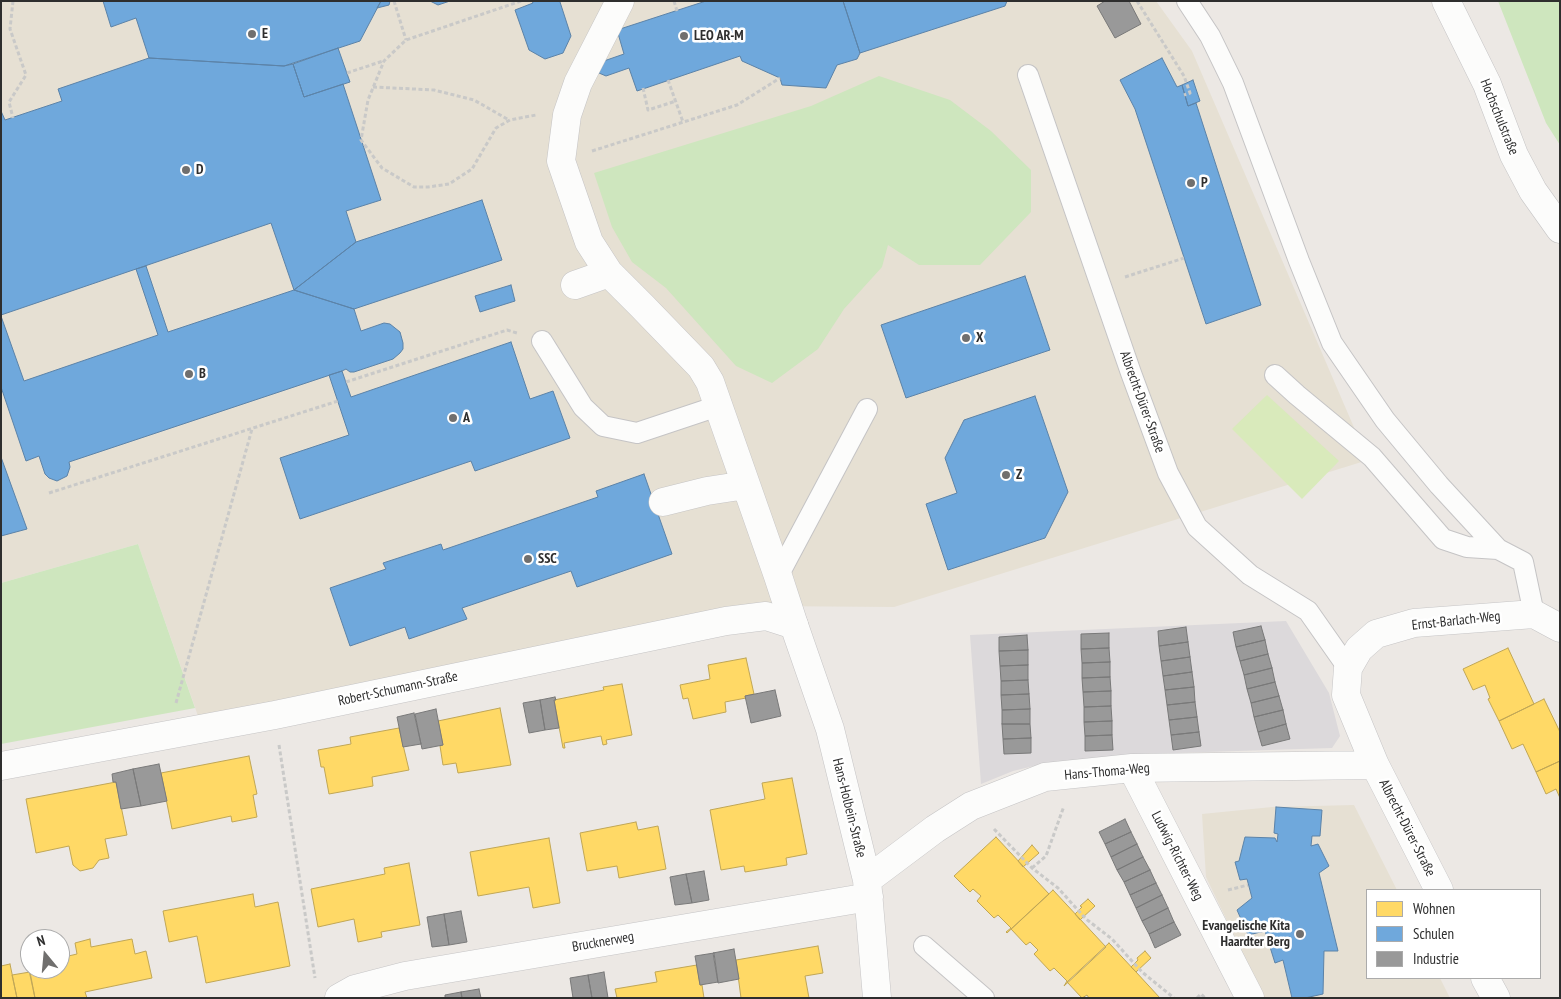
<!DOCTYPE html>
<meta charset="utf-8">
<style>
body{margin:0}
#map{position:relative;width:1561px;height:999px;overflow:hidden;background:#ece8e4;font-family:"PT Sans Narrow",sans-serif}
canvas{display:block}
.frame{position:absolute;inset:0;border:2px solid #2e2e2e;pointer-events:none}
.legend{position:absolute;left:1366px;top:889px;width:175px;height:90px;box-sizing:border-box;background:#fff;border:1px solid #ababab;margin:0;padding:6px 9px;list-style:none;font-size:15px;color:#2e2e2e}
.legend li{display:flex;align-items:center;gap:10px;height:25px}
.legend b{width:25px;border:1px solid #ababab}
.north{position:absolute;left:20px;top:929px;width:50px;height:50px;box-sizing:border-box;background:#fff;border:1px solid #ababab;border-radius:50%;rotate:343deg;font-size:14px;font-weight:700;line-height:20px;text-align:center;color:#2e2e2e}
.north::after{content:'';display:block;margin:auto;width:18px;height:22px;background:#706f6e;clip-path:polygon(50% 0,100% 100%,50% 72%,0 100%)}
</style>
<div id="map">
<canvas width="1561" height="999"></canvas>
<div class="frame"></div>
<ul class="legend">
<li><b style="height:14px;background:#ffd966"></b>Wohnen</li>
<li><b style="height:14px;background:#6fa8dc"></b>Schulen</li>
<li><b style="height:14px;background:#999"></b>Industrie</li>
</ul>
<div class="north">N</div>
</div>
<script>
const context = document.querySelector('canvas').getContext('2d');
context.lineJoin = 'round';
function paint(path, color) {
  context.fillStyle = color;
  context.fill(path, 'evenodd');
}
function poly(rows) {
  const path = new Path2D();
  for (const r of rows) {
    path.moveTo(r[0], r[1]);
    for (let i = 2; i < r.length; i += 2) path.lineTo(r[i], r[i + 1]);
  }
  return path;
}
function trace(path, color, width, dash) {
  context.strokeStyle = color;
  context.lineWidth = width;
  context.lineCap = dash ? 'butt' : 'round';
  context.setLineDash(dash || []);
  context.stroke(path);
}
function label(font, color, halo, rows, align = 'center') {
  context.font = font + ' "PT Sans Narrow",sans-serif';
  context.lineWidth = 5;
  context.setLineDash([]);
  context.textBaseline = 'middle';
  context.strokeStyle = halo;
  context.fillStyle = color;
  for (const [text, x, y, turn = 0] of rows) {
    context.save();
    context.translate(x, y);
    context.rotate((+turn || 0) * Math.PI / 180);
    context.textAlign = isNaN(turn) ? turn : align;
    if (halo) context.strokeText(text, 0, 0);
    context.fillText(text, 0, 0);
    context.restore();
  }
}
const industrial = poly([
 [1286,621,1329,693,1340,736,1332,748,1142,754,1046,763,1013,771,981,784,970,635]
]);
const education = poly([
 [1,1,1156,1,1192,51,1368,460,894,607,761,606,198,716,138,544,1,583],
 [1354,805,1397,890,1367,890,1367,978,1440,978,1450,998,1264,998,1206,877,1202,814,1272,807]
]);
const green = poly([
 [1498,1,1560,1,1560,145,1546,123],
 [879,76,950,100,991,131,1031,170,1031,212,980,265,919,265,888,245,882,267,844,309,818,349,772,383,736,366,666,288,632,262,612,227,594,173,811,106],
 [138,544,195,708,1,744,1,583]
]);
const pitch = poly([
 [1267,395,1339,461,1302,499,1232,429]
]);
const homes = poly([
 [1508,648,1534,704,1499,721,1488,699,1490,698,1485,685,1473,690,1463,669,1508,648],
 [746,658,754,694,745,696,746,698,725,702,726,712,693,719,688,698,683,699,680,685,710,679,708,665,746,658],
 [622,684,632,735,606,740,607,744,603,745,601,736,564,743,565,748,563,748,554,700,604,690,603,687,622,684],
 [1544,699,1560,732,1560,761,1536,772,1523,744,1512,749,1499,721,1544,699],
 [500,708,511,765,458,773,456,763,443,765,440,746,443,745,438,721,500,708],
 [399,728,409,770,372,777,373,786,329,794,324,767,321,767,318,750,351,744,350,737,399,728],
 [249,756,257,794,253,795,257,817,232,822,231,816,172,829,161,773,249,756],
 [1560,761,1560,798,1556,789,1546,794,1536,772,1560,761],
 [792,778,807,854,786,858,787,865,745,872,744,866,721,870,710,810,765,799,762,783,792,778],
 [116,782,127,835,105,839,109,858,99,860,93,868,80,871,73,865,69,846,36,853,26,799,116,782],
 [636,822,638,830,658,826,666,869,619,878,617,866,587,871,580,833,636,822],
 [996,837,1049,894,1007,933,1006,932,1011,928,998,915,994,918,977,901,981,896,973,889,970,892,954,876,996,837],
 [549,838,560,903,533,908,529,887,478,896,470,852,549,838],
 [1032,845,1039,853,1023,867,1018,861,1032,845],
 [409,863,420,925,381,932,382,937,358,942,354,919,318,927,311,889,385,874,384,868,409,863],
 [1053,890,1106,947,1064,986,1067,981,1054,968,1050,971,1034,954,1038,950,1030,942,1026,945,1011,929,1053,890],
 [253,894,255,907,278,902,290,966,206,983,197,936,169,942,163,911,253,894],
 [1088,899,1095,906,1080,920,1075,914,1082,907,1080,906,1088,899],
 [90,939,91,947,132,939,135,954,146,951,152,978,85,992,87,998,35,998,25,952,30,951,30,969,60,969,60,958,77,954,75,943,90,939],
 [1109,943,1136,972,1160,998,1089,998,1087,995,1082,998,1067,982,1109,943],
 [818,946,823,973,805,976,809,998,741,998,736,960,818,946],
 [1145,951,1151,958,1136,972,1131,967,1138,960,1137,958,1145,951],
 [10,964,17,998,1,998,1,966,10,964],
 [697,965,700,985,702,985,704,998,617,998,615,989,657,982,655,972,697,965],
 [30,972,35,998,17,998,12,975,30,972]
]);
const schools = poly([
 [103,1,381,1,360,41,284,66,149,58,136,18,111,27,103,1],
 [381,1,390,1,389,5,377,8,381,1],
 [430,1,450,1,438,5,430,1],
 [532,1,561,1,560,2,571,36,563,53,545,59,529,50,515,10,533,3,532,1],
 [706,1,843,1,860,53,857,59,837,65,826,88,782,85,780,78,742,61,740,56,637,91,629,68,606,76,599,73,598,68,601,62,624,54,617,30,706,1],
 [843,1,1007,1,1005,6,860,53,843,1],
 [338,48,350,82,304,97,293,64,338,48],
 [149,58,284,66,293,64,304,97,343,84,381,200,346,211,356,242,294,290,271,223,1,315,1,111,5,120,62,101,58,89,149,58],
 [1162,58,1177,87,1182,85,1188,106,1196,103,1261,305,1206,324,1135,109,1120,80,1162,58],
 [1193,80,1200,101,1188,106,1182,85,1193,80],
 [482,200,502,260,354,309,294,290,356,242,482,200],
 [146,266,168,332,294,290,354,309,361,331,384,323,390,324,400,332,403,343,403,349,400,353,393,359,354,372,350,372,346,369,342,371,69,462,70,467,67,476,57,481,49,478,45,474,39,456,26,461,1,387,1,316,24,381,158,335,136,269,146,266],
 [1025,276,1050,350,906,398,881,325,1025,276],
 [511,285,515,301,480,312,475,296,511,285],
 [511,342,530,399,553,391,570,438,475,471,471,461,300,519,280,458,349,435,329,375,342,371,351,397,511,342],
 [1035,396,1068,492,1045,538,948,570,926,504,957,493,945,458,964,420,1035,396],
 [1,457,27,529,1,536,1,457],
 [644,474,672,554,577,587,571,571,462,608,467,619,409,639,405,627,350,646,330,588,386,569,383,563,441,544,443,550,598,497,596,491,644,474],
 [1276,807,1322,810,1320,836,1312,836,1311,846,1318,844,1329,866,1319,873,1338,951,1324,951,1323,994,1305,998,1292,998,1283,960,1275,963,1265,931,1248,935,1237,910,1252,898,1247,879,1240,880,1235,862,1239,861,1245,837,1275,838,1277,842,1278,834,1274,833,1276,807]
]);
const industry = poly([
 [1105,1,1129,1,1141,24,1115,38,1097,6,1105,1],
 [1261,626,1265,640,1236,647,1233,632,1261,626],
 [1186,627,1188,642,1159,646,1158,631,1186,627],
 [1109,633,1109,648,1081,649,1081,634,1109,633],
 [1027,635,1028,650,999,651,999,637,1027,635],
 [1265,640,1268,654,1240,661,1236,647,1265,640],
 [1188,642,1190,657,1161,661,1159,646,1188,642],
 [1109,648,1110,662,1082,663,1081,649,1109,648],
 [1028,650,1028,665,1000,666,999,651,1028,650],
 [1268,654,1272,668,1244,675,1240,661,1268,654],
 [1190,657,1192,672,1163,676,1161,661,1190,657],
 [1110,662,1110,677,1082,678,1082,663,1110,662],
 [1028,665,1028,680,1001,681,1000,666,1028,665],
 [1272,668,1275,682,1247,689,1244,675,1272,668],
 [1192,672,1194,687,1165,690,1163,676,1192,672],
 [1110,677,1111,691,1083,692,1082,678,1110,677],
 [1028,680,1029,694,1001,695,1001,681,1028,680],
 [1275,682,1279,696,1251,703,1247,689,1275,682],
 [1194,687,1195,702,1167,705,1165,690,1194,687],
 [775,690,781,716,751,723,745,696,775,690],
 [1111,691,1111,706,1084,707,1083,692,1111,691],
 [1029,694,1030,709,1002,710,1001,695,1029,694],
 [1279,696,1283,710,1254,717,1251,703,1279,696],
 [555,697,556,700,554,700,559,728,545,730,540,700,555,697],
 [540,700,545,730,529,733,523,703,540,700],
 [1195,702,1197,717,1169,720,1167,705,1195,702],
 [1111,706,1112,721,1084,722,1084,707,1111,706],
 [436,709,443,745,422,749,415,714,436,709],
 [1030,709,1030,724,1002,724,1002,710,1030,709],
 [1283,710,1286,724,1258,732,1254,717,1283,710],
 [414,713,421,744,403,747,397,717,414,713],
 [1197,717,1199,732,1171,735,1169,720,1197,717],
 [1112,721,1112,735,1085,736,1084,722,1112,721],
 [1002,724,1030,724,1031,738,1003,739,1002,724],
 [1286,724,1290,739,1262,746,1258,732,1286,724],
 [1199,732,1201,746,1173,750,1171,735,1199,732],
 [1112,735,1113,750,1085,751,1085,736,1112,735],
 [1031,738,1031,753,1004,754,1003,739,1031,738],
 [159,764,167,801,141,806,133,769,159,764],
 [133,769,141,806,121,809,116,782,113,782,112,774,133,769],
 [1125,819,1131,832,1105,844,1099,832,1125,819],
 [1131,832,1137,844,1111,857,1105,844,1131,832],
 [1137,844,1143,857,1117,870,1111,857,1137,844],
 [1143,857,1150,870,1124,882,1117,870,1143,857],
 [1150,870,1156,883,1130,895,1124,882,1150,870],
 [704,871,709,900,692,903,686,874,704,871],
 [686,874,692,903,675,905,670,877,686,874],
 [1156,883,1162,895,1136,908,1130,895,1156,883],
 [1162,895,1168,908,1142,921,1136,908,1162,895],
 [1168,908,1174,922,1149,934,1142,921,1168,908],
 [461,911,467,942,449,945,444,914,461,911],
 [444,914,449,945,432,947,427,917,444,914],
 [1174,922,1181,935,1155,948,1149,934,1174,922],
 [734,949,739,979,718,983,713,953,734,949],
 [714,953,718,982,700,985,695,956,714,953],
 [604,972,608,998,592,998,588,975,604,972],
 [588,975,592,998,573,998,570,978,588,975],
 [479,989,481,998,462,998,461,992,479,989],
 [461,992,462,998,445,998,445,995,461,992]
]);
const path = poly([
 [13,1,10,29,26,75,9,102,13,118],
 [394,1,406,40],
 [521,1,406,40,384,61,368,100,361,140,382,168,414,187,428,187,449,184,472,169,496,128,510,120,536,115],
 [674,1,677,11],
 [1137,1,1184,76,1190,93,1184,95],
 [347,73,383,61],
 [668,80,683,122],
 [373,87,434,90,474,100,509,120],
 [643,88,648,110,676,101],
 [592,151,737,105,780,78],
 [1125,277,1184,258],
 [346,382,507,330,517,333],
 [49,493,338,401],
 [176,703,252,429],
 [279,745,315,978],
 [994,829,1032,868,1058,888,1086,919,1112,939,1142,972,1174,998],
 [1032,868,1046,856,1064,806],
 [1228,890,1248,885],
 [1197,998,1201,994,1205,998]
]);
const service = poly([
 [1187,1,1210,36,1233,83,1299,261,1332,343,1385,420,1439,485,1498,549,1523,562,1534,614],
 [1028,75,1131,373,1168,473,1197,527,1250,575,1308,611,1348,668],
 [542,341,583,407,603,426,637,433,718,406],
 [1275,375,1297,395,1372,457,1443,539,1467,547,1498,549],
 [778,576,867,409],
 [924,946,984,998]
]);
const pedestrian = poly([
 [620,1,578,83,567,115,561,161,589,242,609,273,642,306,701,367,710,382,778,576,794,625],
 [575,285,609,273],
 [663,502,707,491,746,485]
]);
const minor = poly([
 [1446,1,1487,84,1514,155,1533,191,1560,229],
 [1,766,275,715,726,621,766,616,794,625,830,729,867,880,877,998],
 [1132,768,1250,998],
 [867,880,935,829,971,806,1045,777,1132,768,1375,765],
 [1439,890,1375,765,1346,695,1348,668,1359,649,1376,634,1414,623,1534,614,1560,628],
 [1485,978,1496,998],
 [339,998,355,989,405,976,869,897]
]);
const markers = [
 [252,34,5,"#706f6e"],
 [684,36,5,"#706f6e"],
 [186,170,5,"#706f6e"],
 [1191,183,5,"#706f6e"],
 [966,338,5,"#706f6e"],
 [189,374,5,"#706f6e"],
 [453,418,5,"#706f6e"],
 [1006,475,5,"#706f6e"],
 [528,559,5,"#706f6e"],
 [1300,934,5,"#706f6e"]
];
const poiNames = [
 ["E",262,34],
 ["LEO AR-M",694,36],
 ["D",196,170],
 ["P",1201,183],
 ["X",976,338],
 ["B",199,374],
 ["A",463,418],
 ["Z",1016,475],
 ["SSC",538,559],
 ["Evangelische Kita",1290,926,"right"],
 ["Haardter Berg",1290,942,"right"]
];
const streetNames = [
 ["Hochschulstraße",1499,117,68],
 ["Albrecht-Dürer-Straße",1142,402,70],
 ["Ernst-Barlach-Weg",1456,621,-6],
 ["Robert-Schumann-Straße",398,689,-12],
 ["Hans-Thoma-Weg",1107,772,-5],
 ["Hans-Holbein-Straße",849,808,76],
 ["Albrecht-Dürer-Straße",1407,828,63],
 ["Ludwig-Richter-Weg",1177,856,63],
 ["Brucknerweg",603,942,-10]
];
paint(industrial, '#dcd9db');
paint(education, '#e6e0d3');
paint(green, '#cee6be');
paint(pitch, '#d9eabb');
paint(homes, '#ffd966');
trace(homes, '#c0a655', 1);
paint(schools, '#6fa8dc');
trace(schools, '#5c83a8', 1);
paint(industry, '#999');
trace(industry, '#797979', 1);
trace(service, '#c5c4c5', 22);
trace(pedestrian, '#c5c4c5', 29);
trace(minor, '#c5c4c5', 29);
trace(path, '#c9c9c8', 3, [4, 2.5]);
trace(service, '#fcfcfb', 20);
trace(pedestrian, '#fcfcfb', 28);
trace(minor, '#fcfcfb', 28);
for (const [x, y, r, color] of markers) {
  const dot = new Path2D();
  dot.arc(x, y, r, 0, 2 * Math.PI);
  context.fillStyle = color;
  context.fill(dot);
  trace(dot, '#fff', 2);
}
label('bold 14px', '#2e2e2e', '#fff', poiNames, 'left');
label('14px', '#2e2e2e', '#fff', streetNames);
</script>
